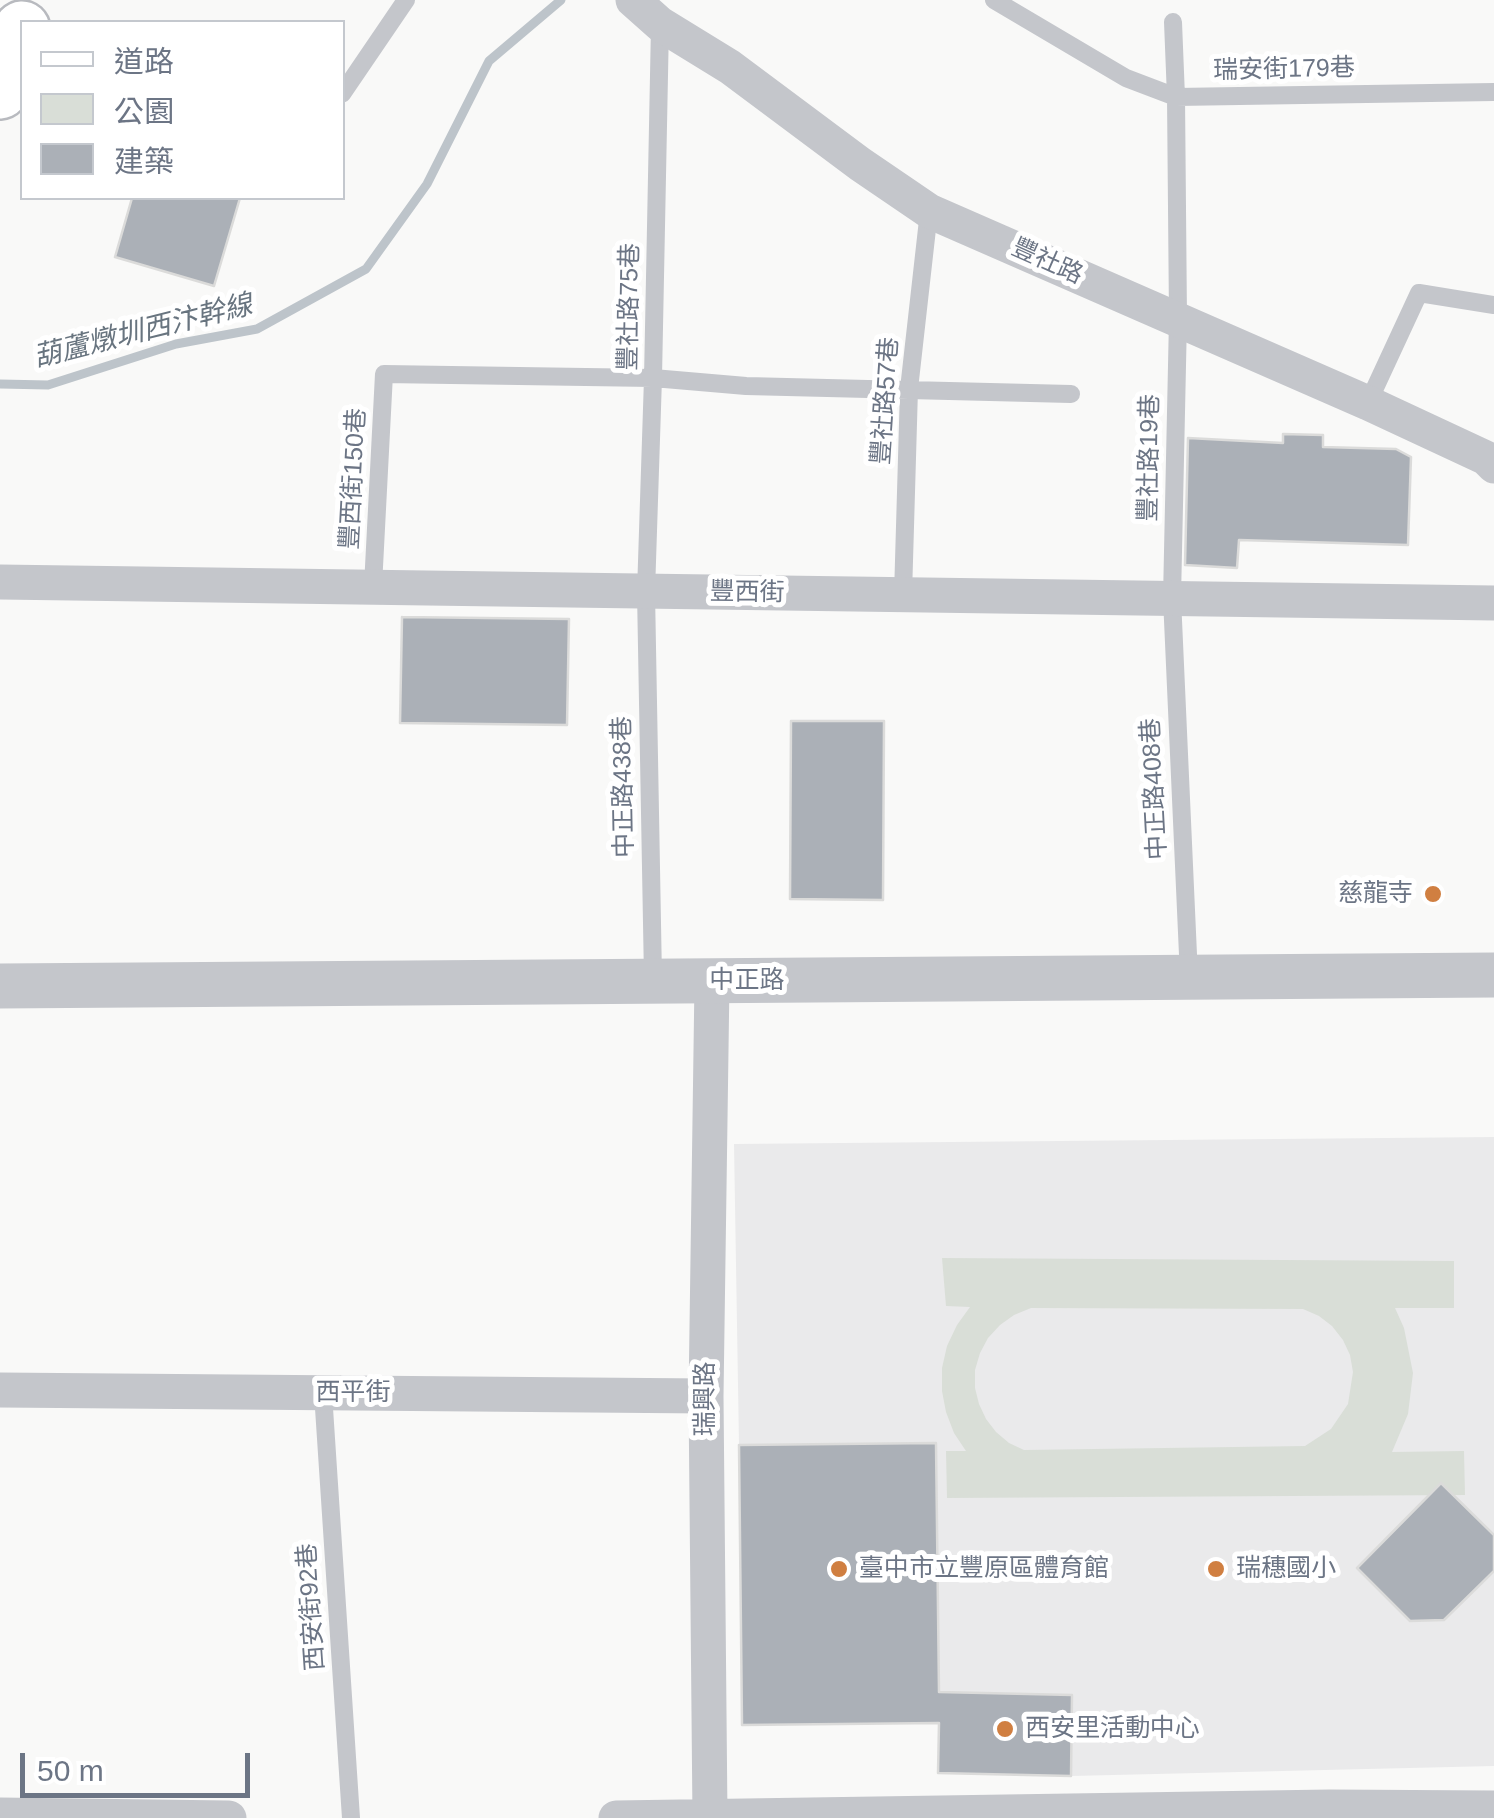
<!DOCTYPE html>
<meta charset="utf-8">
<style>
body{margin:0}
#map{position:relative;width:1494px;height:1818px;overflow:hidden;background:#f9f9f8;font-family:Helvetica,"Noto Sans TC",sans-serif}
canvas{display:block}
.legend{position:absolute;left:20px;top:20px;width:325px;height:180px;box-sizing:border-box;background:#fff;border:2px solid #c4c8ce;margin:0;padding:12px 18px;list-style:none;font-size:30px;color:#6c7585}
.legend li{display:flex;align-items:center;gap:20px;height:50px}
.legend b{width:50px;border:2px solid #c4c8ce}
.scale{position:absolute;left:20px;top:1753px;width:230px;height:45px;box-sizing:border-box;border:5px solid #6c7585;border-top:0;padding-left:12px;font-size:30px;line-height:35px;white-space:nowrap;color:#6c7585;-webkit-text-stroke:8px #fff;paint-order:stroke}
</style>
<div id="map">
<canvas width="1494" height="1818"></canvas>
<ul class="legend">
<li><b style="height:12px;background:#fff"></b>道路</li>
<li><b style="height:28px;background:#d9ded7"></b>公園</li>
<li><b style="height:28px;background:#abb0b7"></b>建築</li>
</ul>
<div class="scale">50 m</div>
</div>
<script>
const context = document.querySelector('canvas').getContext('2d');
context.lineJoin = 'round';
function paint(path, color) {
  context.fillStyle = color;
  context.fill(path, 'evenodd');
}
function poly(rows) {
  const path = new Path2D();
  for (const r of rows) {
    path.moveTo(r[0], r[1]);
    for (let i = 2; i < r.length; i += 2) path.lineTo(r[i], r[i + 1]);
  }
  return path;
}
function trace(path, color, width, dash) {
  context.strokeStyle = color;
  context.lineWidth = width;
  context.lineCap = dash ? 'butt' : 'round';
  context.setLineDash(dash || []);
  context.stroke(path);
}
function label(font, color, halo, rows, align = 'center') {
  context.font = font + ' Helvetica,"Noto Sans TC",sans-serif';
  context.lineWidth = 10;
  context.setLineDash([]);
  context.textBaseline = 'middle';
  context.strokeStyle = halo;
  context.fillStyle = color;
  for (const [text, x, y, turn = 0] of rows) {
    context.save();
    context.translate(x, y);
    context.rotate((+turn || 0) * Math.PI / 180);
    context.textAlign = isNaN(turn) ? turn : align;
    if (halo) context.strokeText(text, 0, 0);
    context.fillText(text, 0, 0);
    context.restore();
  }
}
const built = poly([
 [1494,1137,1494,1766,1071,1776,1072,1695,939,1693,936,1444,739,1445,734,1144]
]);
const green = poly([
 [942,1258,1454,1261,1454,1308,1395,1308,1404,1328,1413,1373,1408,1414,1392,1452,1464,1451,1465,1495,947,1498,946,1451,966,1451,954,1433,946,1412,942,1391,942,1368,947,1346,957,1325,970,1307,946,1306],
 [1031,1308,1303,1309,1319,1316,1332,1326,1343,1340,1350,1355,1353,1372,1348,1404,1331,1429,1305,1446,1024,1450,1009,1443,996,1432,986,1419,979,1404,975,1388,975,1370,980,1353,988,1338,1000,1325,1014,1315]
]);
const stream = poly([
 [0,384,48,385,176,344,257,329,366,269,427,184,489,61,561,0]
]);
const building = poly([
 [132,198,240,198,214,286,115,257,132,198],
 [1283,434,1323,435,1323,447,1396,449,1411,457,1408,545,1239,540,1237,568,1185,565,1188,438,1283,443,1283,434],
 [402,617,569,619,567,725,400,723,402,617],
 [791,721,884,721,883,900,790,899,791,721],
 [936,1443,939,1692,1072,1695,1071,1776,938,1773,939,1723,742,1725,739,1445,936,1443],
 [1441,1483,1494,1535,1494,1571,1444,1620,1410,1621,1357,1568,1441,1483]
]);
const service = poly([
 [994,0,1126,78,1176,97,1173,22],
 [342,94,406,0],
 [1368,403,1419,293,1494,305],
 [373,586,384,374,653,378,746,386,1071,394],
 [903,595,909,389,929,211],
 [1189,977,1172,598,1178,319,1176,97,1494,92],
 [653,978,646,592,653,378,660,25],
 [323,1393,351,1818]
]);
const minor = poly([
 [633,0,660,24,730,67,860,164,929,211,1368,403,1486,458,1494,466],
 [0,582,1494,603],
 [0,1390,706,1396],
 [0,1815,229,1818],
 [616,1818,1330,1807,1494,1808],
 [710,1818,706,1396,712,981]
]);
const tertiary = poly([
 [0,986,1494,975]
]);
const primary = poly([
 [0,91,22,29]
]);
const markers = [
 [1433,894,10,"#d07f41"],
 [839,1569,10,"#d07f41"],
 [1216,1569,10,"#d07f41"],
 [1005,1729,10,"#d07f41"]
];
const streetNames = [
 ["瑞安街179巷",1284,70,-1],
 ["豐社路",1047,262,24],
 ["豐社路75巷",630,307,-89],
 ["豐社路57巷",886,401,-86],
 ["豐社路19巷",1150,458,-89],
 ["豐西街150巷",354,479,-87],
 ["豐西街",747,593,1],
 ["中正路438巷",624,787,-91],
 ["中正路408巷",1155,789,-93],
 ["中正路",747,981],
 ["西平街",353,1393],
 ["瑞興路",706,1399,-90],
 ["西安街92巷",312,1607,-94]
];
const poiNames = [
 ["慈龍寺",1413,894,"right"],
 ["臺中市立豐原區體育館",859,1569],
 ["瑞穗國小",1236,1569],
 ["西安里活動中心",1025,1729]
];
const waterNames = [
 ["葫蘆燉圳西汴幹線",143,332,-14]
];
paint(built, '#eaeaeb');
paint(green, '#d9ded7');
trace(stream, '#bdc4ca', 9);
paint(building, '#abb0b7');
trace(building, '#dbdbda', 2.5);
trace(primary, '#b8babf', 60);
trace(service, '#c4c6cb', 18);
trace(minor, '#c4c6cb', 35);
trace(tertiary, '#c4c6cb', 45);
trace(primary, '#fff', 55);
for (const [x, y, r, color] of markers) {
  const dot = new Path2D();
  dot.arc(x, y, r, 0, 2 * Math.PI);
  context.fillStyle = color;
  context.fill(dot);
  trace(dot, '#fff', 4);
}
label('25px', '#6c7585', '#fff', streetNames);
label('25px', '#6c7585', '#fff', poiNames, 'left');
label('italic 28px', '#68747f', '#fff', waterNames);
</script>
